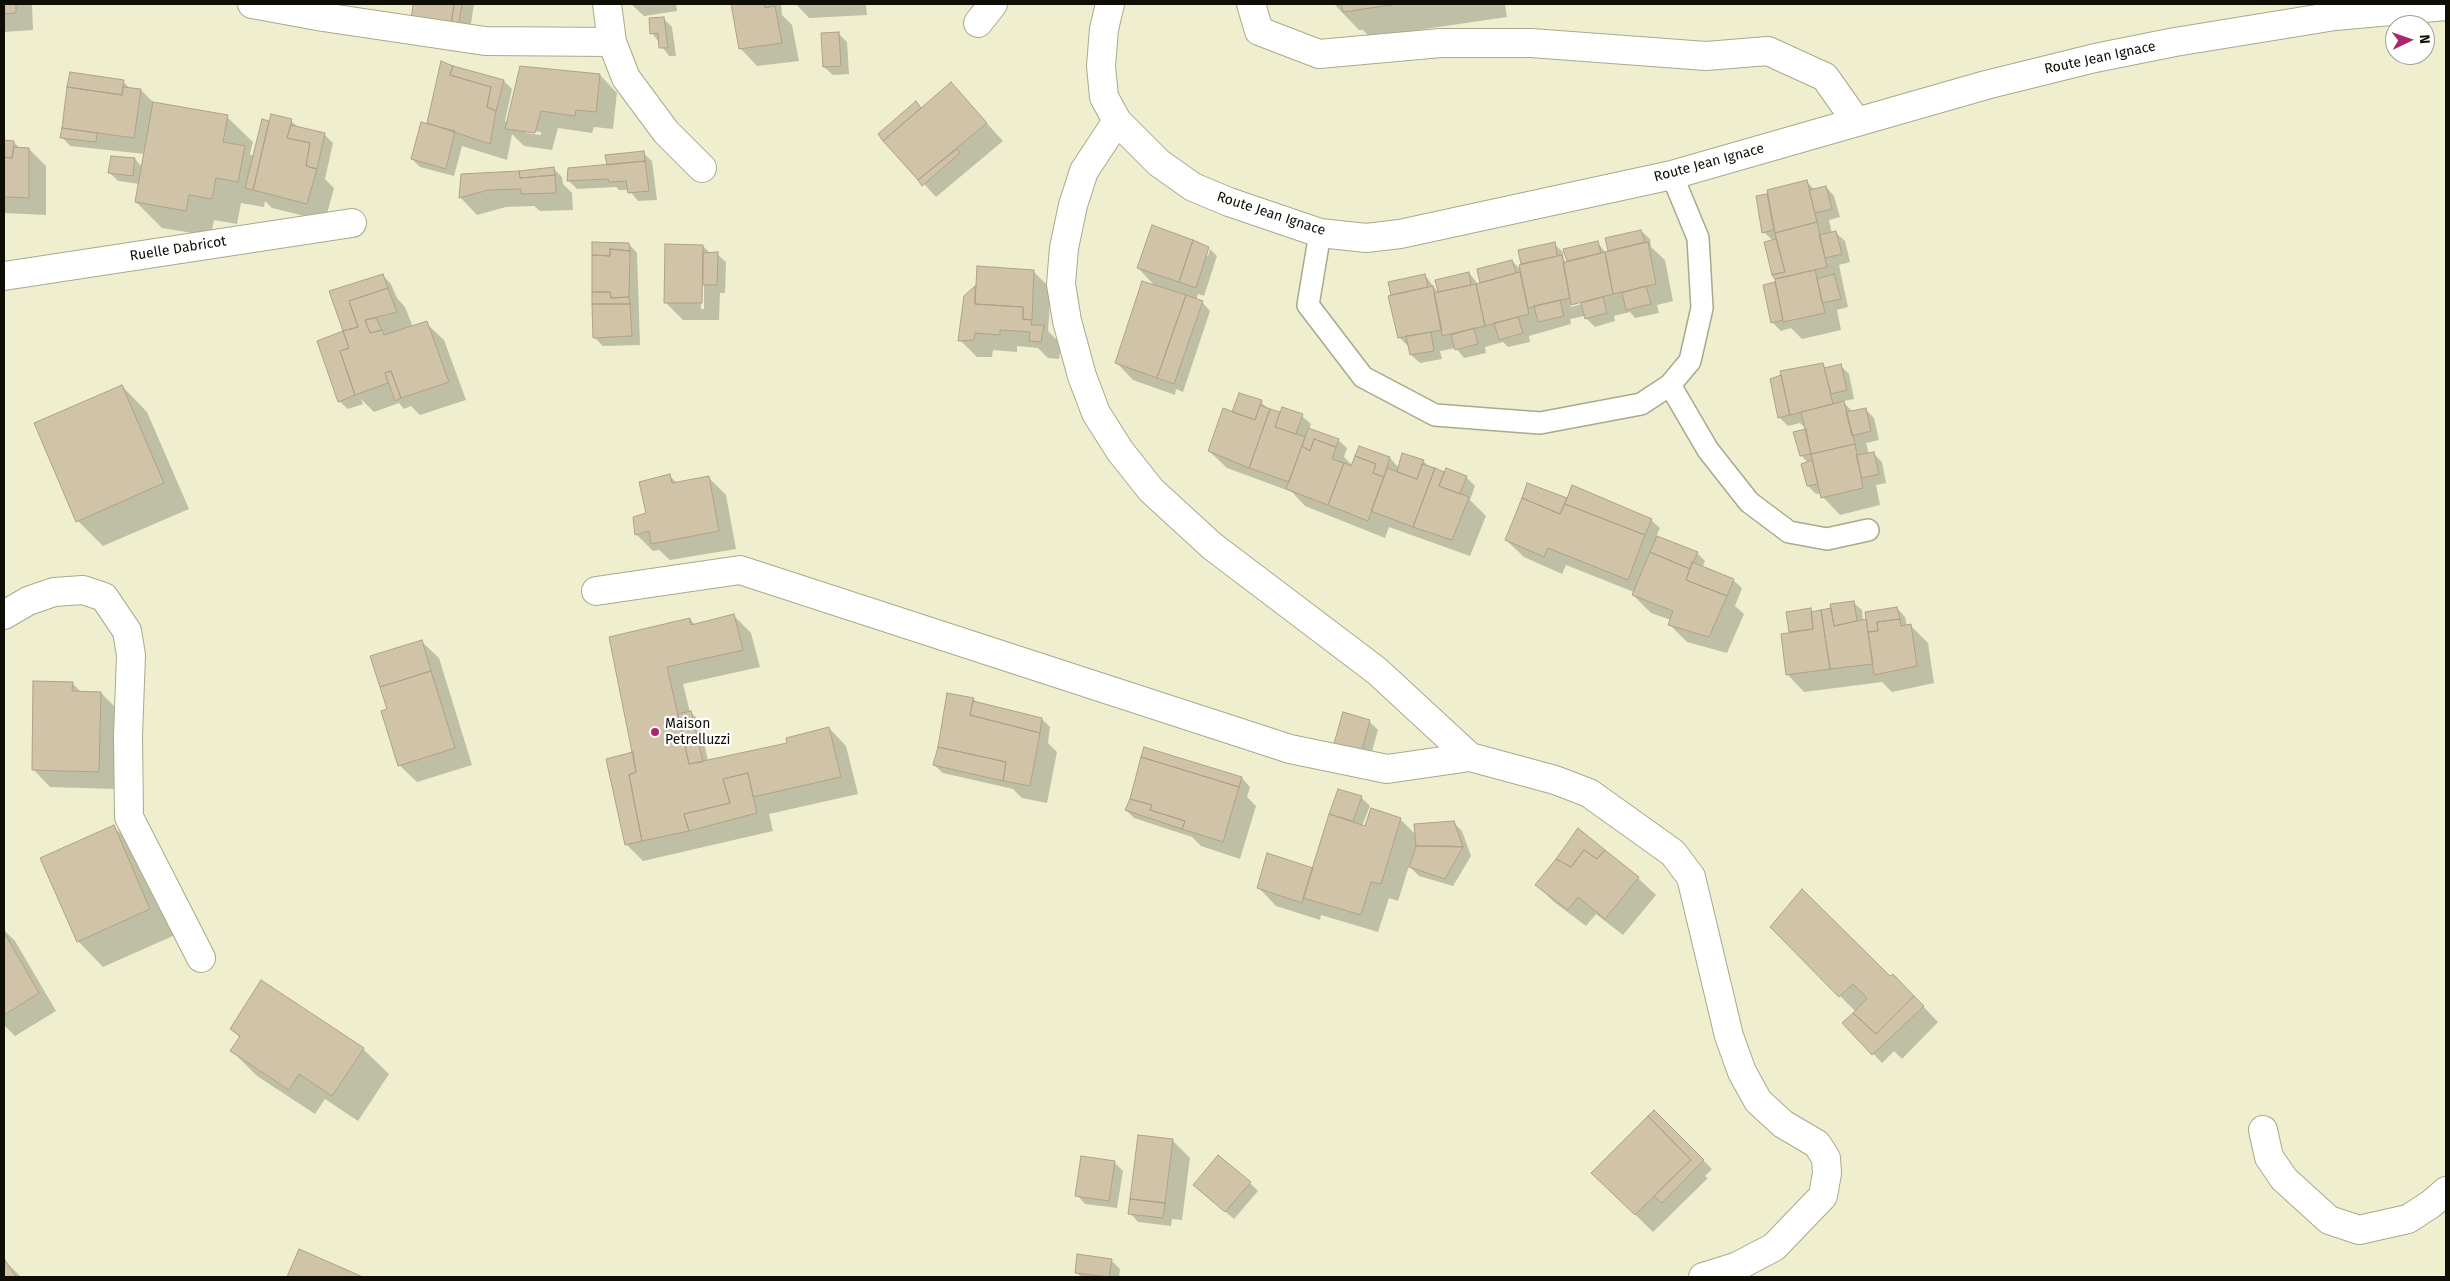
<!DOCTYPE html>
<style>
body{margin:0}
#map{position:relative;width:2450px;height:1281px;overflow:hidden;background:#efefd0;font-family:"Fira Sans",sans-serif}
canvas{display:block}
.frame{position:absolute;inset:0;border:5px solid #0e0e05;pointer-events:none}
.north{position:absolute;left:2385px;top:15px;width:50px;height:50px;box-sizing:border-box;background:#fff;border:1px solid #9f9f9b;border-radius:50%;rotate:87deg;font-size:14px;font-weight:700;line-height:20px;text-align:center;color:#0e0e05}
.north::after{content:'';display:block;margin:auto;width:18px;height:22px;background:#ab266f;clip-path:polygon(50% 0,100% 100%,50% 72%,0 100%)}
</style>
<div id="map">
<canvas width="2450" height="1281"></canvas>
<div class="frame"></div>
<div class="north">N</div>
</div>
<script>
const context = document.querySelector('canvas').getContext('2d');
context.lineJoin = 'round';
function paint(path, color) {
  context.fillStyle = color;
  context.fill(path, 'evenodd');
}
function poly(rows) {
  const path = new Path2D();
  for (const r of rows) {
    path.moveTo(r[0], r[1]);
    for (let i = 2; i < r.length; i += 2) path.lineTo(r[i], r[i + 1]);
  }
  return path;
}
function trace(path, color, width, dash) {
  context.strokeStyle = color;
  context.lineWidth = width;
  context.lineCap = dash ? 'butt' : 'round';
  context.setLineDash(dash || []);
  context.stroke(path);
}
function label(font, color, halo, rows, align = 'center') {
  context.font = font + ' "Fira Sans",sans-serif';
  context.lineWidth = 4.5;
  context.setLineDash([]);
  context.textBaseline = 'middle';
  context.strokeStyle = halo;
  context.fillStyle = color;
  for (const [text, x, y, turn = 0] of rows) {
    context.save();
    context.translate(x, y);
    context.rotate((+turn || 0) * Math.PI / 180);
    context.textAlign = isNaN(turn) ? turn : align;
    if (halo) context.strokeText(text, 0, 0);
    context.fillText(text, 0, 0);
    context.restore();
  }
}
const shadow = poly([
 [4,4,32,4,33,30,4,32],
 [414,4,474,4,468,43,412,21],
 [631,4,676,4,677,11,644,16],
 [732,4,781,4,782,15,792,25,799,61,757,66,740,48],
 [796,4,866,4,867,15,809,18],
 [1334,4,1505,4,1507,17,1370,37,1363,30,1359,30],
 [663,18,672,27,676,56,669,56,652,33],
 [838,33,847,42,849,74,833,75,824,67],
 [71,74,123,82,131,89,141,90,154,103,227,117,253,142,250,154,254,157,263,120,269,123,291,121,299,128,324,134,333,143,325,179,334,188,325,221,272,208,265,201,264,207,241,203,237,224,214,220,211,236,162,228,136,202,140,184,118,181,110,173,135,159,142,167,145,154,70,146,62,137],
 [600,75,617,93,613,129,594,127,592,133,558,128,552,150,524,146,512,134,507,160,462,146,454,176,420,167,412,159,431,126,428,123,504,81,512,89,505,121,508,124],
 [526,130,541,132,541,135,526,133],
 [951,84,1003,141,936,197,884,140,916,103,922,109],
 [4,142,14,142,20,149,29,149,46,166,46,215,4,213],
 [643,153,652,161,657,200,638,201,629,190,619,190,616,187,577,189,569,181,569,169,608,166],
 [554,169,562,177,563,184,572,193,573,210,540,211,534,206,506,207,477,215,460,197],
 [1806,181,1815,190,1826,187,1834,196,1840,217,1829,220,1832,234,1836,233,1845,241,1850,262,1839,265,1848,307,1837,310,1841,330,1802,339,1791,328,1781,331,1772,322,1765,286,1776,283,1766,243,1773,241,1764,232,1766,196,1770,199],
 [1641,231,1650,239,1651,247,1665,260,1673,301,1657,305,1659,313,1635,318,1630,312,1614,316,1615,321,1595,327,1584,316,1570,319,1571,324,1529,336,1530,342,1508,347,1503,342,1485,347,1486,353,1464,358,1456,348,1440,351,1442,359,1420,363,1411,355,1410,348,1399,337,1393,296,1389,283,1425,275,1439,294,1436,281,1469,273,1478,284,1481,283,1512,261,1521,270,1522,265,1519,251,1554,244,1563,252,1564,260,1569,264,1565,250,1597,242,1606,253,1611,252,1610,251],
 [1587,300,1588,302,1571,307,1570,304],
 [629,244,637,253,640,345,603,346,594,337],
 [703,246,711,254,717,254,726,262,725,293,720,293,719,320,683,320,666,303],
 [702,264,704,264,704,309,701,309],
 [1210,249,1217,256,1204,296,1198,294,1196,300,1202,302,1210,311,1183,392,1176,389,1175,395,1133,380,1116,362,1156,287,1138,268,1206,254,1208,256],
 [1033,271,1051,289,1048,331,1061,344,1059,359,1048,358,1038,348,1017,346,1017,352,993,350,992,357,977,357,960,340,965,297,977,286],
 [383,276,391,284,397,298,405,307,413,327,426,323,444,340,466,400,420,415,411,406,404,409,399,403,374,412,361,399,363,404,348,409,339,401,345,332],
 [1822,364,1827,369,1840,365,1849,374,1854,399,1844,401,1845,404,1853,412,1865,409,1874,418,1879,440,1866,443,1869,454,1873,453,1882,462,1886,483,1876,485,1880,505,1840,515,1823,497,1822,493,1816,494,1808,486,1808,463,1801,455,1807,430,1800,423,1788,426,1779,417],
 [122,386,147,412,189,509,103,546,78,521],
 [1261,402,1269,410,1281,414,1282,409,1302,416,1311,424,1309,430,1338,440,1347,448,1344,457,1352,465,1390,458,1399,468,1423,461,1431,468,1445,474,1466,477,1475,486,1470,500,1486,516,1470,556,1389,527,1385,538,1305,506,1292,492,1227,468,1209,451,1233,413],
 [670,476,677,483,708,477,726,495,736,549,670,560,659,550,653,551,636,534],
 [1527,484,1568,500,1651,520,1660,528,1656,537,1697,553,1705,561,1702,568,1733,580,1742,588,1735,606,1744,614,1727,653,1687,642,1669,624,1671,620,1651,613,1633,595,1634,592,1566,565,1562,574,1524,557,1506,540],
 [1853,602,1862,610,1863,620,1897,608,1905,617,1907,626,1911,626,1928,643,1934,683,1892,692,1882,682,1804,692,1787,674,1792,633,1790,631,1811,610,1814,613],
 [734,616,751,633,760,667,683,684,690,712,699,720,708,761,788,744,829,728,846,746,858,794,769,814,773,831,643,861,626,844,634,752,611,638,690,619,695,625],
 [421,641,439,658,472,765,417,782,399,765,389,710],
 [72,683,81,692,101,693,118,710,116,789,50,787,33,769],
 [973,699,978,703,1042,719,1050,727,1048,743,1057,752,1047,803,1022,798,1013,789,943,773,934,765],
 [1369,721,1378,730,1369,762,1335,747],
 [1145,749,1242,778,1250,787,1247,797,1256,806,1240,859,1201,846,1192,837,1134,818,1126,810],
 [1361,797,1370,806,1362,826,1366,827,1400,819,1416,835,1453,822,1462,831,1471,856,1453,886,1419,876,1409,866,1398,901,1389,898,1378,932,1321,915,1320,920,1276,906,1259,888,1314,870,1330,814],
 [114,827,140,852,175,935,103,967,78,941],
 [1605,852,1638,878,1656,895,1623,935,1596,914,1586,926,1554,902,1537,885],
 [1772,927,1889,977,1918,1001,1938,1022,1902,1059,1894,1051,1882,1063,1844,1023,1856,1012],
 [4,930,15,941,56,1011,15,1036,4,1025],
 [231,1028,363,1049,389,1074,358,1121,325,1099,315,1114,257,1076,232,1051,240,1038],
 [1654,1112,1712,1169,1705,1176,1708,1178,1653,1232,1593,1173],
 [1173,1141,1190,1158,1182,1220,1172,1219,1171,1226,1138,1222,1130,1213],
 [1114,1162,1123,1171,1117,1208,1085,1204,1077,1195],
 [1250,1183,1258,1191,1234,1219,1203,1193],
 [299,1251,360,1277,288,1277],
 [1111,1260,1120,1269,1119,1277,1081,1277,1077,1273],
 [5,1261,21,1277,4,1277]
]);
const building = poly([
 [4,4,16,4,16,13,4,14,4,4],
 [413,4,454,4,451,26,411,21,413,4],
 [454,4,462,4,458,28,451,26,454,4],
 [731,4,764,4,765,8,775,6,782,43,739,49,731,4],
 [1332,4,1398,4,1343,12,1341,4,1332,4],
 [664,17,668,48,659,48,658,33,650,34,649,18,664,17],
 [839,32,841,66,823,67,821,33,839,32],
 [441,61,453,66,450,75,491,87,487,107,496,111,490,144,427,123,441,61],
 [453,66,504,80,496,111,487,107,491,87,450,75,453,66],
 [520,66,600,74,596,112,576,110,575,116,541,111,535,133,505,129,520,66],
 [70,72,124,80,122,95,67,87,70,72],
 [951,82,987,123,918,180,883,141,951,82],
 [67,87,122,95,123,87,141,89,134,138,62,128,67,87],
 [916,101,921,108,883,141,878,134,916,101],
 [153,102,228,115,223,142,245,146,238,182,216,178,212,199,189,195,186,211,135,202,153,102],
 [271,114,292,119,287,138,310,143,306,166,317,169,307,204,253,190,271,114],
 [262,119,269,121,253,190,245,188,262,119],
 [421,122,455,131,446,169,411,159,421,122],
 [291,125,325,133,317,169,306,166,310,143,287,138,291,125],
 [62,128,97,133,96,142,60,138,62,128],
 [4,140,14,141,12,158,4,157,4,140],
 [14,147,29,148,29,198,4,197,4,157,12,158,14,147],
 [957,149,960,153,922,186,918,180,957,149],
 [644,151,645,161,607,165,605,155,644,151],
 [111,156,135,158,133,176,108,173,111,156],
 [645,161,649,191,628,193,626,181,609,182,608,179,567,181,568,168,645,161],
 [554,167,555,175,520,178,519,171,554,167],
 [519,171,520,178,555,175,556,193,521,194,521,189,488,190,459,198,461,174,519,171],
 [1807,180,1817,222,1775,233,1767,190,1807,180],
 [1826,186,1832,209,1815,213,1809,190,1826,186],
 [1767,194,1774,230,1762,233,1756,196,1767,194],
 [1817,222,1827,267,1775,279,1772,275,1785,272,1775,233,1817,222],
 [1152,225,1193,240,1179,282,1137,268,1152,225],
 [1641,230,1645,242,1608,251,1605,238,1641,230],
 [1836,231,1842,254,1825,258,1819,235,1836,231],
 [1776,239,1785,272,1772,275,1764,242,1776,239],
 [1193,240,1209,247,1196,288,1179,282,1193,240],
 [1598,241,1601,253,1567,261,1563,249,1598,241],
 [592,242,629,243,630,251,610,249,610,256,592,255,592,242],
 [1555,242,1557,256,1521,264,1518,250,1555,242],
 [1648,242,1656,284,1613,294,1605,252,1648,242],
 [665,244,703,245,702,303,664,303,665,244],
 [610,249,630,251,629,297,611,298,610,292,592,292,592,255,610,256,610,249],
 [718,252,717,285,703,285,703,253,718,252],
 [1605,252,1613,294,1571,305,1563,263,1605,252],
 [1562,255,1570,298,1528,308,1519,265,1562,255],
 [1512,260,1516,273,1480,283,1477,269,1512,260],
 [977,266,1034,270,1032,320,1023,319,1023,307,975,304,977,266],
 [1815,270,1825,313,1783,322,1775,279,1815,270],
 [1469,272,1471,285,1438,292,1435,280,1469,272],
 [1520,272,1529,314,1485,326,1476,284,1520,272],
 [383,274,388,288,349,301,358,327,343,331,329,291,383,274],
 [1425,274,1428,287,1391,295,1388,282,1425,274],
 [1834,274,1841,299,1822,303,1817,279,1834,274],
 [1142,281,1186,295,1157,378,1115,363,1142,281],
 [1775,282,1783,320,1771,323,1763,285,1775,282],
 [1476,284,1485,326,1442,336,1434,293,1476,284],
 [975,286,975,304,1023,307,1023,319,1032,320,1031,325,1044,325,1041,342,1029,341,1030,332,1000,330,1000,335,975,333,974,340,958,341,964,296,975,286],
 [1433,286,1442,330,1398,338,1388,296,1433,286],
 [1646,286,1651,304,1626,310,1622,293,1646,286],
 [388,288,397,312,365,320,370,333,382,330,384,335,427,321,449,382,401,398,391,371,385,373,388,383,355,395,340,351,349,348,343,331,358,327,349,301,388,288],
 [592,292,610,292,611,298,629,297,630,304,592,304,592,292],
 [1186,295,1203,301,1174,384,1157,378,1186,295],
 [1603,297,1607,313,1585,319,1581,303,1603,297],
 [1560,300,1564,316,1538,322,1534,306,1560,300],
 [592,304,630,304,632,336,593,338,592,304],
 [1518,317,1523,333,1499,340,1494,323,1518,317],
 [376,318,382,330,370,333,365,320,376,318],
 [1474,328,1478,344,1455,350,1451,335,1474,328],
 [343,331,349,348,340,351,355,395,338,402,317,341,343,331],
 [1431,332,1434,351,1410,355,1406,336,1431,332],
 [1823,363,1833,404,1790,415,1780,371,1823,363],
 [1841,364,1847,390,1831,394,1824,368,1841,364],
 [391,371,401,398,395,401,385,373,391,371],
 [1781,375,1790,415,1778,418,1770,379,1781,375],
 [122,385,164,483,76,522,34,423,122,385],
 [1239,393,1262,400,1255,420,1232,412,1239,393],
 [1844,401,1855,444,1811,454,1801,412,1844,401],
 [1260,405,1270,409,1249,468,1208,451,1223,408,1255,420,1260,405],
 [1282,407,1303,414,1296,434,1275,427,1282,407],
 [1866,408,1871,431,1852,436,1846,412,1866,408],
 [1270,409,1280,412,1275,427,1305,437,1289,482,1249,468,1270,409],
 [1308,428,1339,439,1336,447,1314,439,1310,451,1302,446,1308,428],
 [1806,429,1811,454,1800,456,1793,432,1806,429],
 [1314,439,1336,447,1332,459,1344,463,1328,505,1286,489,1302,446,1310,451,1314,439],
 [1855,444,1863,488,1821,498,1811,454,1855,444],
 [1359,446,1390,457,1384,477,1373,473,1376,464,1355,456,1359,446],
 [1874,452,1879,474,1862,478,1856,455,1874,452],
 [1402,453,1424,460,1417,479,1397,472,1402,453],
 [1355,456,1376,464,1373,473,1384,477,1368,521,1328,505,1344,463,1351,466,1355,456],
 [1812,460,1818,484,1807,486,1801,464,1812,460],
 [1422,464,1435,468,1413,527,1371,511,1387,468,1417,479,1422,464],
 [1435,468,1444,472,1439,486,1469,497,1452,540,1413,527,1435,468],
 [1446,468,1467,476,1460,494,1439,486,1446,468],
 [670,474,672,483,709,476,719,531,651,544,649,531,635,535,633,517,646,513,639,482,670,474],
 [1527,483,1567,498,1560,514,1522,498,1527,483],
 [1572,485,1652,519,1645,535,1565,504,1572,485],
 [1522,498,1560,514,1565,504,1645,535,1628,580,1548,548,1544,557,1505,540,1522,498],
 [1657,536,1698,552,1690,569,1650,552,1657,536],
 [1650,552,1690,569,1686,580,1727,596,1709,637,1668,625,1673,611,1632,595,1650,552],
 [1692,562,1734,579,1727,596,1686,580,1692,562],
 [1854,601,1857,621,1834,626,1830,604,1854,601],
 [1897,607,1900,619,1877,622,1878,631,1868,632,1865,612,1897,607],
 [1811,608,1813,629,1789,632,1786,612,1811,608],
 [1831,608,1834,626,1866,619,1873,664,1830,669,1821,610,1831,608],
 [1821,610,1830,669,1786,675,1781,634,1813,629,1811,612,1821,610],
 [734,614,743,650,667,667,689,764,787,743,786,738,829,727,841,777,753,797,748,773,723,779,730,803,684,814,689,831,642,841,629,775,636,772,609,637,690,618,691,625,734,614],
 [1900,619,1901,626,1911,624,1917,666,1874,675,1868,632,1878,631,1877,622,1900,619],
 [422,640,431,671,380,687,370,656,422,640],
 [431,671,455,748,398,766,381,711,387,709,380,687,431,671],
 [33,681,73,682,72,691,101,692,99,772,32,770,33,681],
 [947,693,974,698,970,715,1040,733,1030,786,1003,781,1006,762,938,747,947,693],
 [973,701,1042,718,1040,733,970,715,973,701],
 [691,711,703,762,689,764,678,714,691,711],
 [1343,712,1370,720,1361,754,1333,747,1343,712],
 [938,747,1006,762,1003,781,933,765,938,747],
 [1144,747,1242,777,1239,787,1141,757,1144,747],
 [633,752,636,772,629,775,642,841,625,845,606,759,633,752],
 [1141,757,1239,787,1223,842,1182,829,1185,821,1150,810,1152,805,1130,799,1141,757],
 [748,773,757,813,689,831,684,814,730,803,723,779,748,773],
 [1338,789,1362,796,1353,821,1329,814,1338,789],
 [1130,799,1152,805,1150,810,1185,821,1182,829,1125,810,1130,799],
 [1371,808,1401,818,1381,884,1371,882,1361,915,1303,898,1329,814,1365,826,1371,808],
 [1454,821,1463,847,1416,846,1414,824,1454,821],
 [114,825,150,909,77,942,40,858,114,825],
 [1578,828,1605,850,1597,859,1584,850,1571,867,1556,859,1578,828],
 [1416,846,1451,846,1463,847,1445,879,1409,867,1416,846],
 [1584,850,1597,859,1605,850,1639,877,1605,919,1578,897,1568,910,1535,885,1556,859,1571,867,1584,850],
 [1267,853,1313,868,1302,903,1257,888,1267,853],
 [1802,889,1890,976,1893,974,1914,996,1876,1034,1853,1013,1867,998,1853,984,1839,997,1770,927,1802,889],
 [4,932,39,993,4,1015,4,932],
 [261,980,364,1048,332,1096,299,1074,289,1090,230,1051,240,1036,230,1029,261,980],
 [1914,996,1924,1006,1872,1055,1842,1023,1853,1013,1876,1034,1914,996],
 [1654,1110,1704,1160,1662,1203,1654,1196,1691,1160,1648,1116,1654,1110],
 [1648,1116,1691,1160,1635,1215,1591,1173,1648,1116],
 [1138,1135,1173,1139,1165,1203,1130,1199,1138,1135],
 [1218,1155,1251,1182,1225,1212,1193,1185,1218,1155],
 [1081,1156,1115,1161,1109,1201,1075,1196,1081,1156],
 [1130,1199,1165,1203,1163,1218,1128,1214,1130,1199],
 [299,1249,363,1277,287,1277,299,1249],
 [1077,1254,1112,1259,1109,1277,1075,1273,1077,1254],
 [5,1260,16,1277,4,1277,5,1260]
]);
const service = poly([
 [1320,233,1308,305,1363,377,1435,415,1540,423,1641,404,1670,385,1690,361,1702,308,1698,238,1672,175],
 [1670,385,1708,450,1749,502,1789,532,1827,539,1868,530]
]);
const minor = poly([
 [252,4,323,17,485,41,612,42],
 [607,4,612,42,626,78,666,132,702,168],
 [1251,4,1259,31,1319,54,1441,43,1531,43,1706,56,1768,51,1825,77,1856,121],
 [978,23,993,4],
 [1117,121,1084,171,1073,205,1064,248,1061,284,1067,321,1082,376,1096,413,1120,451,1151,490,1212,546,1377,671,1470,757,1555,780,1589,793,1673,853,1691,877,1729,1036,1742,1072,1758,1101,1783,1124,1817,1144,1826,1158,1827,1173,1823,1196,1774,1247,1738,1266,1703,1277],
 [4,276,352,223],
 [596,591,740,570,1290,749,1387,769,1470,757],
 [4,615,28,601,54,592,83,590,104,597,127,631,131,655,128,736,129,817,201,958],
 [2263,1130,2269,1157,2284,1179,2329,1220,2359,1230,2408,1219,2431,1204,2446,1191]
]);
const tertiary = poly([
 [1110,4,1104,29,1101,66,1104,97,1117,121,1159,163,1193,187,1229,202,1320,233,1366,238,1400,234,1672,175,1986,85,2095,58,2175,42,2335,16,2446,6]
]);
const markers = [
 [655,732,5,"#ab266f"]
];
const streetNames = [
 ["Route Jean Ignace",2100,58,-12],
 ["Route Jean Ignace",1709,163,-15],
 ["Route Jean Ignace",1271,214,18],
 ["Ruelle Dabricot",178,249,-9]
];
const poiNames = [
 ["Maison",665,724],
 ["Petrelluzzi",665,740]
];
paint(shadow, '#0003');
paint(building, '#d1c3a7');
trace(building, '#afa187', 1);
trace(service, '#a9a98c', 24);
trace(minor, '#a9a98c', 30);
trace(tertiary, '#a9a98c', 30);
trace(service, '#fff', 21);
trace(minor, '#fff', 28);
trace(tertiary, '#fff', 28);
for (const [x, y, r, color] of markers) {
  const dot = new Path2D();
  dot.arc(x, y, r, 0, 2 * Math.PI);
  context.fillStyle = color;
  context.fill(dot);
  trace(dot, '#fff', 2);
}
label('14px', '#0e0e05', '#fff', streetNames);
label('14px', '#0e0e05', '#fff', poiNames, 'left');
</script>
